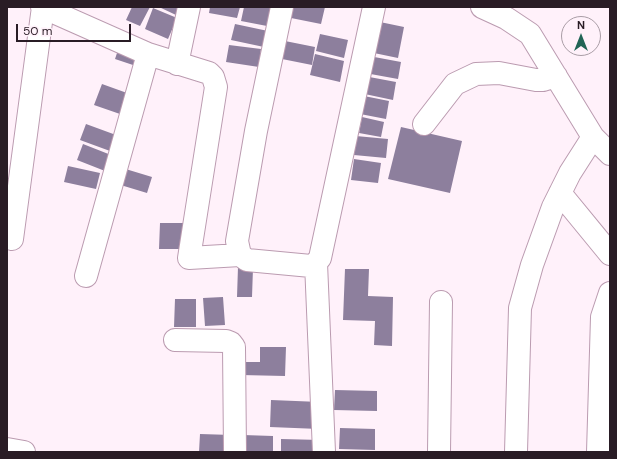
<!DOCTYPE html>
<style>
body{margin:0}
#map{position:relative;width:617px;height:459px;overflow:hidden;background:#fff1fa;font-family:"DM Sans",sans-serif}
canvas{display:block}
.frame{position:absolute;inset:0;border:8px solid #291c25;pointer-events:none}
.north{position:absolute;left:561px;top:16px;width:40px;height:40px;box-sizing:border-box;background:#fff1fa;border:1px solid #a99ca5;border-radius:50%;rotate:0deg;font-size:11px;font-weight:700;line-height:16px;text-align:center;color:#291c25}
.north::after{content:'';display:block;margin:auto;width:14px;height:18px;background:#216556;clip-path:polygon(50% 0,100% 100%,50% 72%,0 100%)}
.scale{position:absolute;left:16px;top:24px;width:115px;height:18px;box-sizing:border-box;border:2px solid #291c25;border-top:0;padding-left:5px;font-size:12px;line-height:14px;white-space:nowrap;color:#291c25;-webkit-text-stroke:3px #fff1fa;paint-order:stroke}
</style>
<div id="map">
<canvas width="617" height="459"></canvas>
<div class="frame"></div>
<div class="north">N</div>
<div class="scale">50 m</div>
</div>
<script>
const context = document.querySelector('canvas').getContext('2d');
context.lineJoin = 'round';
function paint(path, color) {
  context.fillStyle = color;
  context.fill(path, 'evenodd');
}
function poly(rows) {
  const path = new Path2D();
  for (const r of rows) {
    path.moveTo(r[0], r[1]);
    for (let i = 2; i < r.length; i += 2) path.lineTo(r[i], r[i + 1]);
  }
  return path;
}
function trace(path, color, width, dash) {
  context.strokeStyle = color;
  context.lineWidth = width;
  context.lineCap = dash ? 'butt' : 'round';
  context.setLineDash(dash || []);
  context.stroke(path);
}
const building = poly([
 [132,7,150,7,140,26,126,20],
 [159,7,180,7,176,15],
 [210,7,240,7,237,18,209,13],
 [244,7,271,8,267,26,241,21],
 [293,7,325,7,321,24,291,18],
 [153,8,177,18,168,39,145,29],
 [380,22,404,27,398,58,374,53],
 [235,24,268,31,264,47,231,40],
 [320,34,348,40,344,58,316,51],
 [285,41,315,47,312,65,282,59],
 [229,45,261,49,259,67,226,62],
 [119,47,143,55,139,67,115,59],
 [315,54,344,61,340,82,310,75],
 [369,56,401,62,398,79,365,73],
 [364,76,396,82,393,100,360,93],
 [102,84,127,93,120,114,94,105],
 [359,95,389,101,386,119,355,113],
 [362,117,384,122,381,137,359,133],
 [86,124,116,135,110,151,80,140],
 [401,127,462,141,450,193,388,179],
 [356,136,388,139,386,158,354,155],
 [83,144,111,155,105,171,77,160],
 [354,159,381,163,378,183,351,180],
 [68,166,100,173,96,189,64,182],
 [119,167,152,177,147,193,114,183],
 [160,223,188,223,188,249,159,249],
 [238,267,253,268,252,297,237,297],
 [345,269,369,269,368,296,393,297,392,346,374,345,375,321,343,320],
 [223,297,225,325,205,326,203,298],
 [175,299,196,299,196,327,174,327],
 [260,347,286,347,285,376,241,375,241,362,260,362],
 [335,390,377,391,377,411,334,410],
 [271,400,320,402,319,429,270,427],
 [340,428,375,429,375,450,339,449],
 [200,434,232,435,232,452,199,452],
 [243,435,273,436,273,452,242,452],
 [281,439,321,440,321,452,281,452]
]);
const minor = poly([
 [42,7,148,54,209,73,213,77,216,87,189,258,240,255],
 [282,7,256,131,237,241,240,255,247,260,311,266,316,263,320,258,374,7],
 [482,7,506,18,530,34,593,137,610,154],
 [177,64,189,7],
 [424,124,455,84,476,74,499,73,536,80,543,80,556,76],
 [560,193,610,254],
 [12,239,43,7],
 [316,263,324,452],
 [86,276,148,54],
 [175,340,226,341,231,343,234,347,235,452],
 [7,449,24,452],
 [439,452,441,302],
 [516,452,520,308,532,265,553,207,570,173,593,137],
 [598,452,602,317,610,293]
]);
paint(building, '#8d7f9d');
trace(minor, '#bb9bb0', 24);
trace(minor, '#fff', 22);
</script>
